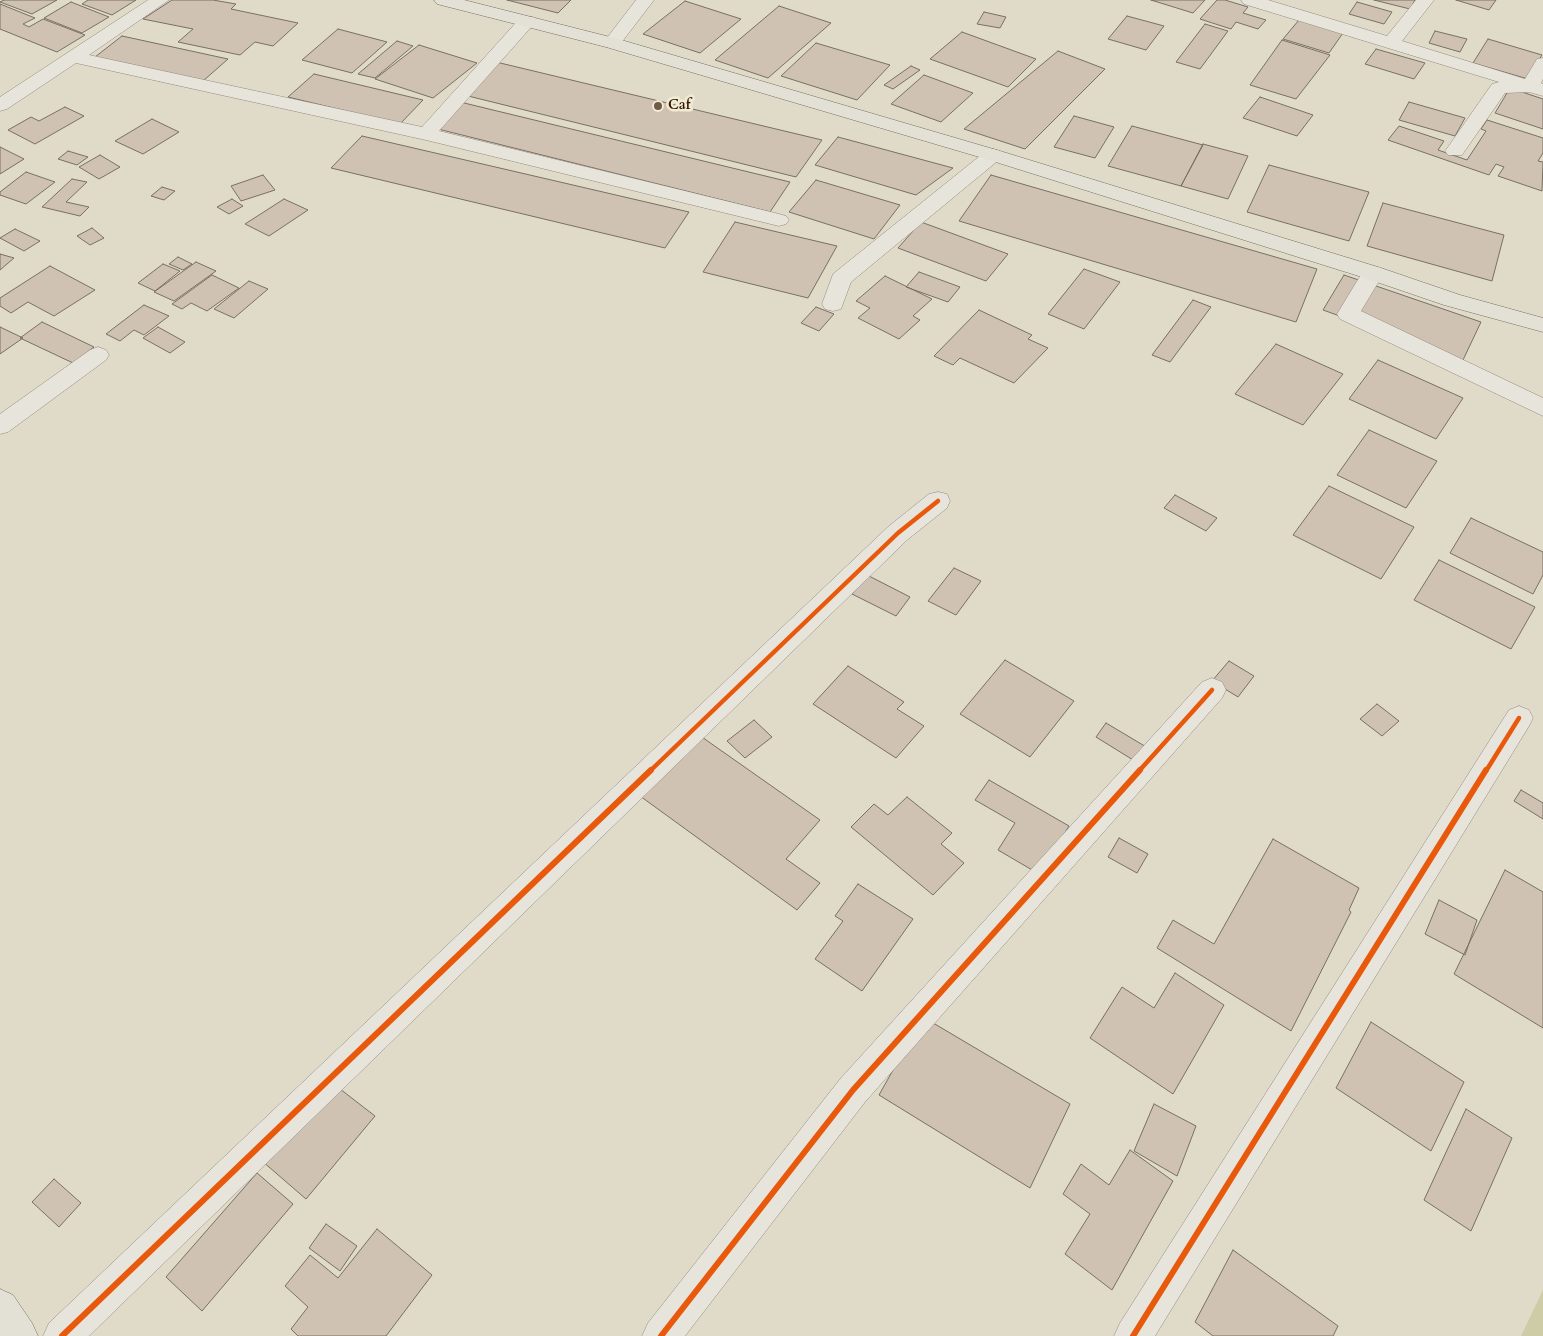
<!DOCTYPE html>
<style>
body{margin:0}
canvas{display:block;background:#e0dac8}
</style>
<canvas width="1543" height="1336"></canvas>
<script>
const context = document.querySelector('canvas').getContext('2d');
context.lineJoin = 'round';
function paint(path, color) {
  context.fillStyle = color;
  context.fill(path, 'evenodd');
}
function poly(rows) {
  const path = new Path2D();
  for (const r of rows) {
    path.moveTo(r[0], r[1]);
    for (let i = 2; i < r.length; i += 2) path.lineTo(r[i], r[i + 1]);
  }
  return path;
}
function trace(path, color, width, dash) {
  context.strokeStyle = color;
  context.lineWidth = width;
  context.lineCap = dash ? 'butt' : 'round';
  context.setLineDash(dash || []);
  context.stroke(path);
}
function label(font, color, halo, rows, align = 'center') {
  context.font = font + ' Cardo,serif';
  context.lineWidth = 5;
  context.setLineDash([]);
  context.textBaseline = 'middle';
  context.strokeStyle = halo;
  context.fillStyle = color;
  for (const [text, x, y, turn = 0] of rows) {
    context.save();
    context.translate(x, y);
    context.rotate((+turn || 0) * Math.PI / 180);
    context.textAlign = isNaN(turn) ? turn : align;
    if (halo) context.strokeText(text, 0, 0);
    context.fillText(text, 0, 0);
    context.restore();
  }
}
const green = poly([
 [1543,1290,1543,1336,1521,1336]
]);
const building = poly([
 [4,0,57,0,32,14,0,2,4,0],
 [88,0,136,0,112,15,82,4,88,0],
 [172,0,213,0,236,4,231,9,298,23,273,46,255,42,240,55,178,42,193,29,143,19,172,0],
 [507,0,571,0,558,13,507,0],
 [1151,0,1205,0,1193,13,1151,0],
 [1217,0,1225,0,1248,7,1243,13,1266,20,1258,29,1236,22,1231,29,1200,19,1217,0],
 [1374,0,1415,0,1410,9,1374,0],
 [1456,0,1496,0,1489,10,1456,0],
 [685,1,741,19,700,53,643,34,685,1],
 [71,2,109,17,82,33,44,18,71,2],
 [1357,2,1392,12,1384,24,1349,14,1357,2],
 [0,4,35,18,23,24,29,27,43,19,85,35,57,52,0,29,0,4],
 [779,6,831,23,768,78,715,60,779,6],
 [984,12,1006,17,1000,28,977,24,984,12],
 [1127,16,1164,26,1146,50,1108,39,1127,16],
 [1299,20,1343,33,1329,53,1283,39,1299,20],
 [1205,24,1228,31,1200,69,1176,62,1205,24],
 [338,29,387,42,352,73,302,60,338,29],
 [1435,31,1467,39,1460,52,1429,43,1435,31],
 [962,32,1036,59,1008,87,930,59,962,32],
 [122,36,228,59,203,81,95,57,122,36],
 [1488,39,1542,55,1528,79,1473,63,1488,39],
 [1282,40,1330,55,1296,99,1250,85,1282,40],
 [397,41,413,46,375,78,358,74,397,41],
 [816,43,890,65,857,100,781,76,816,43],
 [419,45,477,63,433,98,375,79,419,45],
 [1376,49,1425,63,1414,79,1365,64,1376,49],
 [1058,51,1105,69,1025,149,964,129,1058,51],
 [496,62,822,140,796,177,464,95,496,62],
 [911,66,920,70,893,89,884,85,911,66],
 [314,74,423,100,400,124,288,97,314,74],
 [924,75,973,93,941,122,891,104,924,75],
 [1510,88,1543,99,1543,129,1495,113,1510,88],
 [1260,97,1313,115,1297,136,1243,118,1260,97],
 [460,102,790,182,770,212,434,128,460,102],
 [1409,102,1465,118,1455,136,1399,120,1409,102],
 [65,107,84,116,35,144,8,130,31,117,39,121,65,107],
 [1074,116,1114,127,1095,158,1054,147,1074,116],
 [152,119,179,132,143,154,115,141,152,119],
 [1487,120,1543,138,1543,153,1538,161,1543,162,1542,191,1498,176,1504,167,1496,164,1489,175,1388,140,1399,126,1444,141,1438,150,1467,160,1486,131,1481,129,1487,120],
 [1132,126,1203,145,1181,186,1108,166,1132,126],
 [362,136,689,212,665,248,331,168,362,136],
 [838,137,953,168,916,195,815,165,838,137],
 [1203,144,1248,156,1228,199,1181,186,1203,144],
 [0,147,24,159,0,174,0,147],
 [68,151,88,157,77,165,58,159,68,151],
 [100,155,120,167,99,179,79,167,100,155],
 [1269,165,1369,192,1349,241,1247,212,1269,165],
 [26,172,55,182,26,204,0,195,0,192,26,172],
 [263,175,275,190,241,201,231,186,263,175],
 [991,175,1317,269,1296,322,959,221,991,175],
 [72,179,87,182,66,202,89,207,80,216,42,207,72,179],
 [816,180,900,205,874,239,789,212,816,180],
 [162,187,175,191,164,200,151,196,162,187],
 [232,199,243,206,229,214,217,207,232,199],
 [284,199,308,210,269,236,245,224,284,199],
 [1383,203,1504,235,1492,281,1367,246,1383,203],
 [735,222,837,246,808,298,703,272,735,222],
 [921,222,1008,254,986,281,898,248,921,222],
 [92,228,104,238,90,245,77,236,92,228],
 [15,229,40,241,24,251,0,238,15,229],
 [0,254,14,258,0,270,0,254],
 [178,257,192,264,183,270,169,264,178,257],
 [196,262,216,271,174,301,154,292,196,262],
 [163,264,180,271,155,291,138,283,163,264],
 [50,266,95,290,54,316,28,302,11,313,0,306,0,298,50,266],
 [1084,269,1120,282,1084,329,1048,314,1084,269],
 [919,272,960,287,948,302,906,287,919,272],
 [212,275,239,288,207,311,191,303,182,309,172,304,212,275],
 [1344,275,1481,322,1463,360,1323,310,1344,275],
 [885,276,932,299,913,316,920,320,899,339,858,318,870,308,856,301,885,276],
 [249,281,268,289,234,318,214,309,249,281],
 [1193,300,1211,307,1170,362,1152,355,1193,300],
 [144,305,169,316,144,335,134,330,120,341,106,334,144,305],
 [816,307,834,314,819,331,801,323,816,307],
 [979,310,1032,335,1028,339,1048,348,1014,383,960,358,953,365,934,356,979,310],
 [42,322,94,347,73,363,20,338,42,322],
 [0,327,23,338,0,354,0,327],
 [158,327,185,342,170,353,143,338,158,327],
 [1276,344,1343,374,1303,425,1235,394,1276,344],
 [1378,360,1463,398,1436,439,1349,399,1378,360],
 [1369,430,1437,461,1406,508,1337,475,1369,430],
 [1329,486,1414,527,1381,579,1293,535,1329,486],
 [1175,495,1217,518,1206,531,1164,508,1175,495],
 [1471,518,1543,552,1543,575,1533,594,1450,553,1471,518],
 [1439,560,1535,607,1511,649,1414,600,1439,560],
 [954,568,981,581,956,615,928,601,954,568],
 [867,575,910,597,896,616,852,594,867,575],
 [1005,660,1074,701,1030,757,960,714,1005,660],
 [1229,661,1254,676,1238,697,1212,681,1229,661],
 [848,666,904,702,897,709,924,726,896,758,813,704,848,666],
 [1377,704,1399,721,1382,736,1360,719,1377,704],
 [754,720,772,737,745,758,727,741,754,720],
 [1106,723,1148,748,1138,763,1096,737,1106,723],
 [699,735,820,820,786,859,820,883,797,910,640,796,699,735],
 [989,780,1069,826,1039,874,998,850,1015,823,975,800,989,780],
 [1521,790,1543,803,1543,819,1514,801,1521,790],
 [907,797,952,833,941,844,964,863,933,895,851,827,874,804,888,815,907,797],
 [1119,838,1148,854,1137,873,1108,857,1119,838],
 [1273,839,1359,888,1349,910,1351,912,1291,1031,1157,948,1173,920,1214,944,1273,839],
 [1505,870,1543,892,1543,1028,1454,974,1505,870],
 [858,884,913,919,862,991,815,959,843,921,835,916,858,884],
 [1439,900,1477,920,1465,955,1425,934,1439,900],
 [1175,973,1224,1005,1173,1094,1090,1038,1122,987,1154,1008,1175,973],
 [923,1017,1070,1104,1030,1188,879,1095,923,1017],
 [1371,1022,1464,1082,1431,1151,1336,1088,1371,1022],
 [331,1082,375,1116,306,1199,262,1161,331,1082],
 [1154,1104,1196,1126,1177,1176,1134,1151,1154,1104],
 [1466,1109,1512,1138,1471,1231,1424,1200,1466,1109],
 [1130,1150,1173,1181,1112,1290,1065,1254,1090,1214,1063,1194,1081,1164,1109,1185,1130,1150],
 [257,1173,293,1204,202,1311,166,1277,257,1173],
 [54,1179,81,1203,59,1227,32,1202,54,1179],
 [326,1224,357,1246,340,1271,309,1248,326,1224],
 [377,1229,432,1275,386,1336,298,1336,291,1329,308,1307,285,1286,310,1255,338,1278,377,1229],
 [1233,1250,1338,1326,1333,1336,1213,1336,1195,1322,1233,1250]
]);
const minor = poly([
 [148,0,169,0,89,55,422,127,521,17,533,17,536,21,533,25,439,131,779,214,786,216,789,220,786,224,779,226,426,140,76,63,7,109,0,111,0,97,148,0],
 [636,0,654,0,618,47,606,47,603,43,636,0],
 [1241,0,1268,0,1387,36,1416,0,1434,0,1402,41,1525,79,1537,59,1543,58,1543,79,1541,83,1543,84,1543,96,1529,92,1505,93,1462,155,1448,155,1445,151,1448,147,1492,84,1499,82,1244,4,1241,0],
 [993,149,1000,151,1003,155,1000,159,851,282,841,309,833,311,825,309,822,304,833,274,986,151,993,149],
 [1373,266,1381,268,1384,273,1361,311,1543,398,1543,416,1340,319,1337,314,1362,273,1365,268,1373,266],
 [98,347,106,350,109,355,106,360,8,432,0,434,0,414,90,350,98,347],
 [938,492,947,494,950,501,947,508,907,540,89,1336,43,1336,49,1323,889,526,929,494,938,492],
 [1212,678,1222,682,1226,690,1222,698,865,1102,685,1336,642,1336,648,1323,841,1078,1202,682,1212,678],
 [1519,706,1529,710,1533,718,1529,726,1155,1336,1114,1336,1120,1323,1509,710,1519,706]
]);
const major = poly([
 [434,0,464,0,618,39,1000,151,1381,268,1460,295,1543,318,1543,332,1444,305,1365,278,986,159,606,47,437,4,434,0],
 [0,1289,13,1295,32,1323,38,1336,0,1336,0,1289]
]);
const cyclewayFar1 = poly([
 [650,771,898,533,938,501],
 [1139,771,1212,690],
 [1486,771,1519,718]
]);
const cycleway = poly([
 [62,1336,651,770],
 [661,1336,853,1090,1140,770],
 [1133,1336,1486,770]
]);
const markers = [
 [658,106,5,"#705b47"]
];
const farPoinames = [
 ["Caf",668,106]
];
paint(green, '#cecca7');
paint(building, '#cfc2b2');
trace(building, '#787064', 1);
trace(minor, '#928a7d', 1);
trace(major, '#787064', 1);
paint(minor, '#e7e4db');
paint(major, '#e3e0d5');
trace(cyclewayFar1, '#e8590c', 4.5);
trace(cycleway, '#e8590c', 6);
for (const [x, y, r, color] of markers) {
  const dot = new Path2D();
  dot.arc(x, y, r, 0, 2 * Math.PI);
  context.fillStyle = color;
  context.fill(dot);
  trace(dot, '#f1ebd5', 2);
}
label('bold 14px', '#341601', '#f1ebd5', farPoinames, 'left');
</script>
